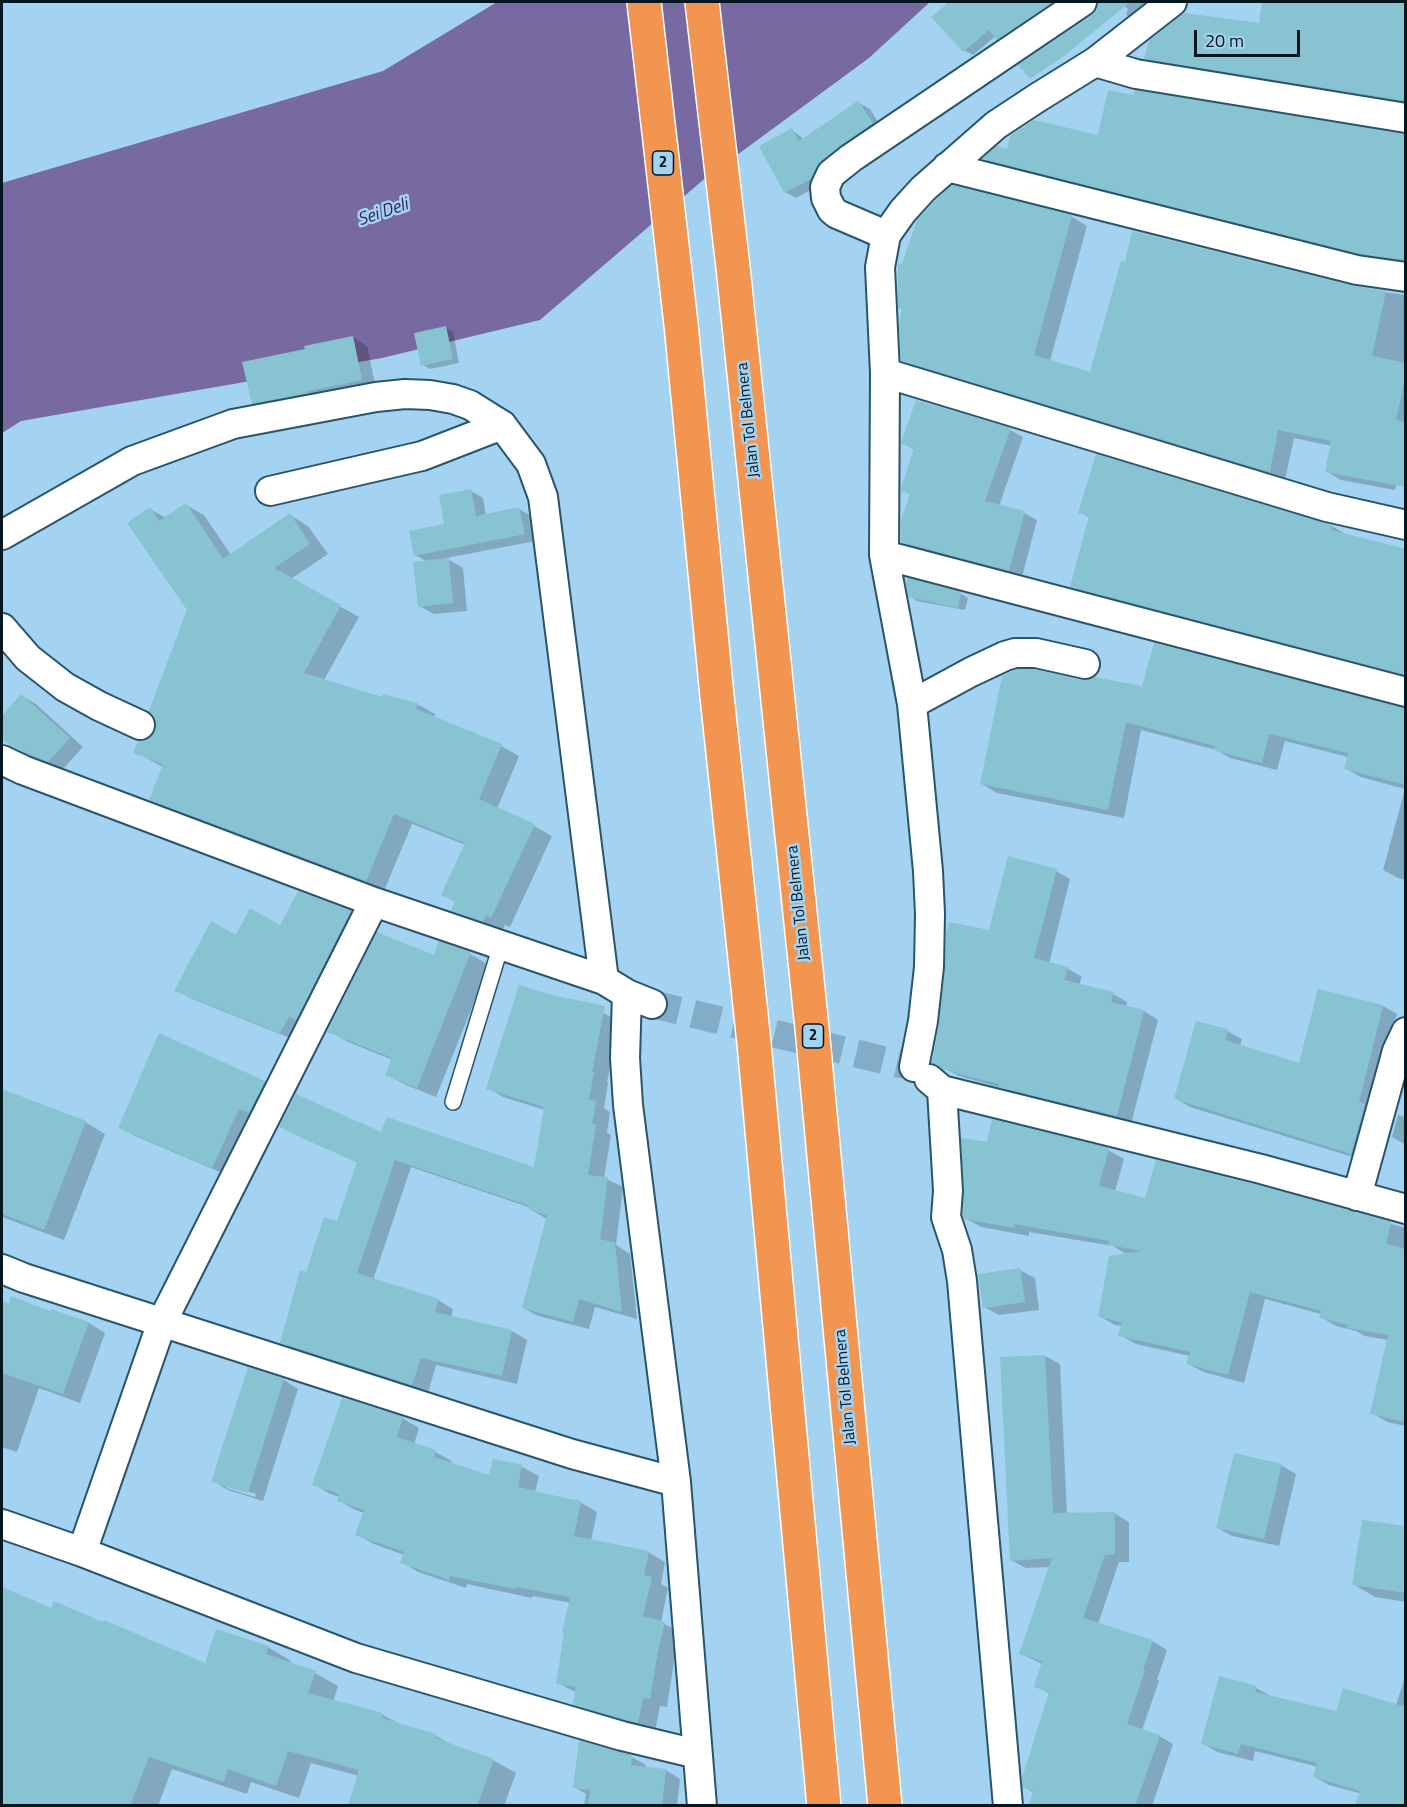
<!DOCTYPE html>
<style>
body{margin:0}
#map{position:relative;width:1407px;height:1807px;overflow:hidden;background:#a3d3f0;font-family:"Titillium Web",sans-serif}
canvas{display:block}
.frame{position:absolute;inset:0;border:3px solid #041620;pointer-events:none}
.scale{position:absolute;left:1194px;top:30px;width:106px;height:27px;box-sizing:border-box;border:3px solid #041620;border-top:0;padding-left:8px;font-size:18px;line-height:21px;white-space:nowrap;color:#041620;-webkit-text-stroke:4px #a3d3f0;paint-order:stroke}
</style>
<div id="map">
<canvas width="1407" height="1807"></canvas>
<div class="frame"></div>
<div class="scale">20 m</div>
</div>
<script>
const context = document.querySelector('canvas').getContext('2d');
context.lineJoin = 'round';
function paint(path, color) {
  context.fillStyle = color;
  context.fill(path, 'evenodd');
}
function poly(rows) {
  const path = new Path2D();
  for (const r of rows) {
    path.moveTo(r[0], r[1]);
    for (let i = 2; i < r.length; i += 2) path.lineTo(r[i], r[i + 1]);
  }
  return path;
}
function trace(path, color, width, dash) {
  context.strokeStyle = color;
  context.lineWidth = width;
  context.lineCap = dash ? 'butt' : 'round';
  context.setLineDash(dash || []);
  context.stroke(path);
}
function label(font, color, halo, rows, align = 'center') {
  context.font = font + ' "Titillium Web",sans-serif';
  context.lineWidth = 5;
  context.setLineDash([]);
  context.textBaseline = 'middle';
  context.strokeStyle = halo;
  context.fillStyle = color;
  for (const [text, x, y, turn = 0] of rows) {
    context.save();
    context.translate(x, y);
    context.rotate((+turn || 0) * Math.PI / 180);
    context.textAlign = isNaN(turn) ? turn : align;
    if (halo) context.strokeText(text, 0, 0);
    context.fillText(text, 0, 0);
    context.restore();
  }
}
const water = poly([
 [497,2,930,2,869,58,703,180,540,320,382,358,21,421,2,433,2,183,383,71]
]);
const shadow = poly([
 [951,2,1036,2,973,55,962,49,933,17],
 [1119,2,1166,2,1137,21,1126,15,1128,9],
 [1263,2,1406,2,1406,107,1161,67,1146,58,1260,25],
 [859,103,870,109,883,130,822,184,796,198,785,192,792,130,804,139],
 [1406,136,1406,266,1377,262,999,167,985,159,1008,151,1099,137],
 [953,187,1072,217,1087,226,1050,361,1091,373,1353,288,1406,295,1406,469,1400,468,1395,490,1341,480,1326,471,1332,446,1294,438,1285,480,918,369,902,360,903,266],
 [446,328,453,332,459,363,430,369,423,365],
 [353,337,367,346,376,388,267,411,253,403,307,350],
 [1010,430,1023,437,999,506,1024,513,1037,520,1022,577,915,549,902,541,911,495,902,490,915,450,903,443],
 [471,491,483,498,486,516,519,509,531,516,536,541,446,558,463,568,467,611,434,614,419,606,428,562,415,555,446,525],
 [186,505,204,515,231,555,290,515,308,526,328,554,291,579,359,617,324,680,383,699,417,704,435,714,434,718,501,746,519,756,497,809,534,826,552,836,510,927,505,925,502,931,471,921,453,910,456,902,443,895,466,845,412,824,384,891,169,810,151,799,163,767,135,752,150,740,157,732,188,609,150,509,166,518],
 [1079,512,1332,526,1347,535,1406,550,1406,678,1087,595,1072,586,1090,518],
 [909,580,961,594,968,598,965,610,917,601,910,596],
 [1081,682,1406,709,1406,880,1398,878,1383,870,1405,789,1361,777,1345,768,1348,757,1285,741,1277,770,1230,758,1216,750,1141,730,1124,818,997,793,982,784],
 [22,696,36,704,83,747,63,769,25,753,10,744,2,736,2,718],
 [1056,871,1070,879,1049,964,1067,968,1082,977,1079,985,1113,994,1127,1002,1126,1007,1144,1011,1158,1020,1131,1124,1015,1095,1005,1089,959,1076,933,1062,990,932],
 [299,893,350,912,365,921,295,1040,190,998,176,990,236,937,281,927],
 [440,943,470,954,489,965,436,1097,406,1085,387,1075,393,1060,348,1042,329,1031,435,957],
 [520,987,604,1013,619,1022,607,1082,608,1083,604,1108,610,1112,607,1133,611,1135,604,1178,623,1187,616,1245,630,1254,637,1319,595,1307,589,1329,538,1316,523,1308,547,1219,531,1210,531,1208,411,1167,373,1280,438,1300,453,1309,451,1317,512,1331,527,1340,517,1384,436,1365,428,1393,297,1351,282,1342,307,1274,338,1222,359,1163,296,1135,281,1126,382,1134,535,1169,545,1110,503,1097,488,1088],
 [1319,990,1383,1006,1397,1014,1373,1110,1366,1161,1190,1107,1175,1098,1227,1031,1242,1039,1240,1046,1300,1065],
 [160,1035,265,1082,279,1090,227,1175,135,1136,120,1128],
 [2,1091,85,1122,105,1134,64,1240,2,1217],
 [1398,1115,1406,1117,1406,1145,1392,1137],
 [988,1144,1108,1150,1124,1159,1115,1191,1146,1200,1256,1186,1406,1228,1406,1426,1387,1422,1372,1413,1388,1340,1365,1336,1356,1331,1336,1326,1321,1317,1321,1314,1265,1299,1244,1383,1204,1372,1188,1364,1190,1356,1136,1344,1120,1335,1122,1326,1115,1325,1099,1316,1128,1255,1113,1246,1029,1232,1029,1236,981,1227,965,1218],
 [1020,1270,1035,1278,1039,1310,999,1315,984,1307],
 [2,1303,51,1313,52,1310,89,1323,105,1333,80,1403,39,1388,17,1452,2,1447],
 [1045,1356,1060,1364,1067,1514,1114,1513,1129,1522,1129,1562,1119,1562,1098,1624,1152,1641,1167,1650,1157,1680,1159,1681,1142,1730,1159,1736,1173,1744,1152,1806,1030,1806,1034,1793,1024,1787,1050,1694,1035,1686,1042,1664,1021,1654,1050,1567,1026,1568,1011,1560,1001,1358],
 [249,1369,284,1380,298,1389,263,1501,228,1490,213,1481],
 [227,1485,256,1494,255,1497,227,1488],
 [402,1418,419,1428,414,1444,435,1452,452,1461,451,1464,491,1477,494,1461,522,1467,539,1476,535,1492,580,1502,597,1512,591,1541,648,1552,665,1562,661,1584,668,1588,661,1622,681,1633,674,1661,667,1707,660,1706,655,1731,592,1713,575,1704,577,1693,558,1683,571,1603,533,1596,532,1598,467,1584,466,1588,418,1572,402,1562,404,1555,374,1544,357,1535,365,1513,355,1510,338,1500,340,1497,330,1494,314,1484],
 [1235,1455,1282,1466,1296,1474,1279,1546,1232,1536,1218,1528],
 [1406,1528,1406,1602,1375,1597,1353,1584],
 [2,1588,51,1610,206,1665,268,1647,291,1661,290,1664,315,1673,338,1686,333,1702,383,1715,401,1725,436,1736,453,1746,493,1760,516,1773,504,1806,350,1806,359,1776,311,1763,299,1798,251,1782,247,1794,172,1769,158,1806,2,1806],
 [1406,1674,1406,1806,1329,1785,1315,1777,1318,1767,1255,1751,1253,1761,1217,1752,1202,1743,1256,1688,1271,1696,1337,1713,1396,1705],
 [632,1757,646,1765,646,1768,666,1770,680,1779,677,1806,584,1806,586,1794,574,1787]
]);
const building = poly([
 [949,2,1053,2,997,40,989,30,963,52,931,17],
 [1098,2,1130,2,1068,53,1030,79,1018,65,1091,16,1097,10],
 [1262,2,1406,2,1406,101,1144,59,1149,41,1184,13,1259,23],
 [1108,90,1133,95,1135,90,1406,134,1406,260,1360,254,982,159,997,146,1007,149,1010,136,1034,120,1098,135],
 [858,101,873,123,821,161,811,179,784,193,759,146,792,128,799,141],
 [952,185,1072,215,1034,355,1090,372,1121,261,1125,262,1132,231,1353,286,1386,291,1372,356,1406,363,1406,373,1396,420,1406,422,1406,487,1325,472,1331,441,1278,430,1270,472,901,361,899,322,902,309,898,308,898,263,902,264,917,220,935,201],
 [446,326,453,359,421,366,414,333],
 [353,336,362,380,308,391,308,393,252,404,242,362,305,349,304,346],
 [916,400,1011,428,985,501,1025,511,1009,571,901,542,901,520,910,494,901,491,901,488,914,448,901,444,901,442],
 [1096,454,1332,525,1331,530,1406,549,1406,675,1070,587,1089,516,1078,513],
 [471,489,476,516,519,507,525,534,414,556,409,531,444,524,439,495],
 [186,503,223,559,290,513,310,544,274,568,341,605,304,673,382,697,383,694,418,703,416,709,502,744,479,799,535,824,491,918,486,915,483,922,451,911,455,901,441,895,465,843,394,814,366,881,149,800,163,764,133,753,138,741,142,741,149,739,155,731,156,723,154,716,149,711,187,610,127,523,150,507,159,521],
 [449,558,453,603,418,607,413,562],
 [908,578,961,592,958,608,909,597,906,584],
 [1154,643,1406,708,1406,785,1344,769,1348,753,1269,734,1262,763,1213,750,1215,746,1126,722,1108,810,980,784,1002,676,1017,669,1034,669,1081,680,1089,680,1094,677,1142,686],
 [21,694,70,738,48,762,9,745,2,738,2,716],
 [1008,856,1057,869,1034,958,1068,967,1064,980,1114,992,1111,1002,1144,1010,1117,1116,998,1087,999,1084,955,1073,955,1072,942,1069,932,1063,939,1023,945,969,946,934,949,922,989,930],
 [298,891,351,911,296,1020,289,1017,280,1033,174,991,211,921,236,935,250,908,280,925],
 [377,932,434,955,439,941,471,952,417,1088,385,1075,392,1058,327,1032],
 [519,985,552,995,605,1006,592,1072,594,1072,589,1100,596,1101,592,1124,596,1125,588,1175,608,1177,600,1239,615,1243,622,1312,579,1299,573,1322,522,1308,547,1215,529,1210,530,1206,395,1160,357,1273,439,1299,435,1312,512,1330,502,1376,421,1358,412,1385,280,1343,300,1270,306,1272,324,1217,337,1221,357,1162,279,1127,296,1094,381,1132,387,1117,534,1167,544,1107,486,1089],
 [1318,989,1383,1005,1359,1102,1365,1104,1351,1154,1174,1099,1196,1021,1228,1029,1225,1040,1299,1063],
 [159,1033,265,1081,249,1113,239,1109,212,1168,118,1128],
 [2,1089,86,1121,44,1230,2,1214],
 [992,1119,1109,1148,1099,1186,1145,1198,1156,1160,1257,1185,1391,1222,1386,1244,1406,1249,1406,1422,1370,1414,1388,1335,1347,1328,1348,1325,1319,1318,1321,1311,1250,1292,1228,1375,1186,1364,1190,1352,1118,1336,1122,1322,1098,1317,1109,1256,1142,1251,1108,1245,1109,1241,1014,1224,1015,1228,964,1219,963,1215,964,1190,961,1138,987,1142],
 [1020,1268,1025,1302,983,1308,978,1274],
 [11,1296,50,1311,51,1309,89,1322,63,1394,2,1373,2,1301,9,1304],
 [1045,1355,1053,1513,1115,1512,1115,1554,1105,1555,1083,1618,1153,1640,1143,1670,1145,1671,1127,1724,1160,1735,1135,1806,1029,1806,1033,1791,1023,1788,1022,1778,1049,1692,1034,1687,1042,1661,1019,1654,1052,1558,1010,1561,1000,1357],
 [248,1367,284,1379,248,1493,211,1482],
 [342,1398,403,1417,397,1437,436,1450,434,1457,489,1475,493,1459,522,1465,518,1487,537,1491,537,1492,581,1501,574,1536,649,1551,644,1575,652,1577,643,1616,665,1622,658,1651,650,1699,643,1698,638,1723,573,1705,576,1687,556,1684,564,1633,562,1633,570,1597,516,1587,515,1589,450,1576,449,1580,400,1563,404,1552,355,1535,364,1510,337,1501,339,1494,312,1485],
 [1234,1453,1282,1464,1264,1539,1216,1528],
 [1362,1520,1406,1526,1406,1593,1352,1585],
 [2,1587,51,1608,54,1601,103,1622,104,1620,205,1663,216,1629,269,1646,266,1654,316,1671,308,1693,383,1713,382,1718,436,1734,435,1738,494,1759,477,1806,348,1806,359,1770,288,1751,276,1786,228,1769,224,1782,149,1757,130,1806,2,1806],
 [1219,1676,1257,1686,1255,1692,1336,1711,1343,1688,1406,1707,1406,1806,1355,1806,1360,1791,1313,1777,1317,1763,1241,1744,1238,1754,1201,1744],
 [579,1740,632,1755,631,1765,666,1769,662,1806,588,1806,590,1790,573,1788]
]);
const minorTunnel = poly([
 [652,1004,904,1065]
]);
const service = poly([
 [453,1102,501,945]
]);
const minor = poly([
 [1095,62,1136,74,1406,118],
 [947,167,1357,270,1406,277],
 [886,235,837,214,832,210,826,198,825,187,831,174,851,158,1082,2],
 [885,373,1327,507,1406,525],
 [270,491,422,456,502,425],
 [2,535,132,461,233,424,376,397,405,394,430,395,453,399,470,405,502,425,531,464,543,497,604,980,627,994,625,1058,628,1105,676,1482,702,1806],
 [884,555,1406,692],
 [2,628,28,658,65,687,99,706,140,725],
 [912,704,971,672,1005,656,1015,653,1036,653,1085,664],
 [2,760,23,770,374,902,604,980],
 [627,994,652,1004],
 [914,1067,923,1021,929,967,930,914,928,871,912,704,884,555,885,373,880,267,886,235,903,211,923,189,996,125,1037,98,1095,62,1172,2],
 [929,1079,942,1090,1261,1169,1406,1209],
 [942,1090,948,1191,946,1217,957,1250,962,1281,1008,1806],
 [1357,1196,1397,1051,1406,1032],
 [2,1269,24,1278,572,1454,676,1482],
 [2,1524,82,1552,356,1658,622,1736,697,1754],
 [82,1552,162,1322,374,902]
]);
const motorway = poly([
 [644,2,681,324,717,696,754,1043,824,1806],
 [702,2,733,267,812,1028,885,1806]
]);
const shields = [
 [663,163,21],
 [813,1036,21]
];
const shieldNames = [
 ["2",663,163],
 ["2",813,1036]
];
const streetNames = [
 ["Jalan Tol Belmera",749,420,-96],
 ["Jalan Tol Belmera",799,903,-96],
 ["Jalan Tol Belmera",846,1387,-95]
];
const waterNames = [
 ["Sei Deli",383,213,-19]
];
paint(water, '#7769a1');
paint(shadow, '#0003');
paint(building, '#87c3d1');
trace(minorTunnel, '#83adc6', 28, [28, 14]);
trace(service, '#28556d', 18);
trace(minor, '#28556d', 32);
trace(motorway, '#fff', 36);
trace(service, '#fff', 15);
trace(minor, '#fff', 28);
trace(motorway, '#f29551', 33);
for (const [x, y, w] of shields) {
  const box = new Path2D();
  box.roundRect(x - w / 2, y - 12, w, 24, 4.5);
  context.fillStyle = '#a3d3f0';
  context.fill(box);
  trace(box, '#041620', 1.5);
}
label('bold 15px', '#041620', null, shieldNames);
label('16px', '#041620', '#a3d3f0', streetNames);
label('italic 18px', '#361d63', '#a3d3f0', waterNames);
</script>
